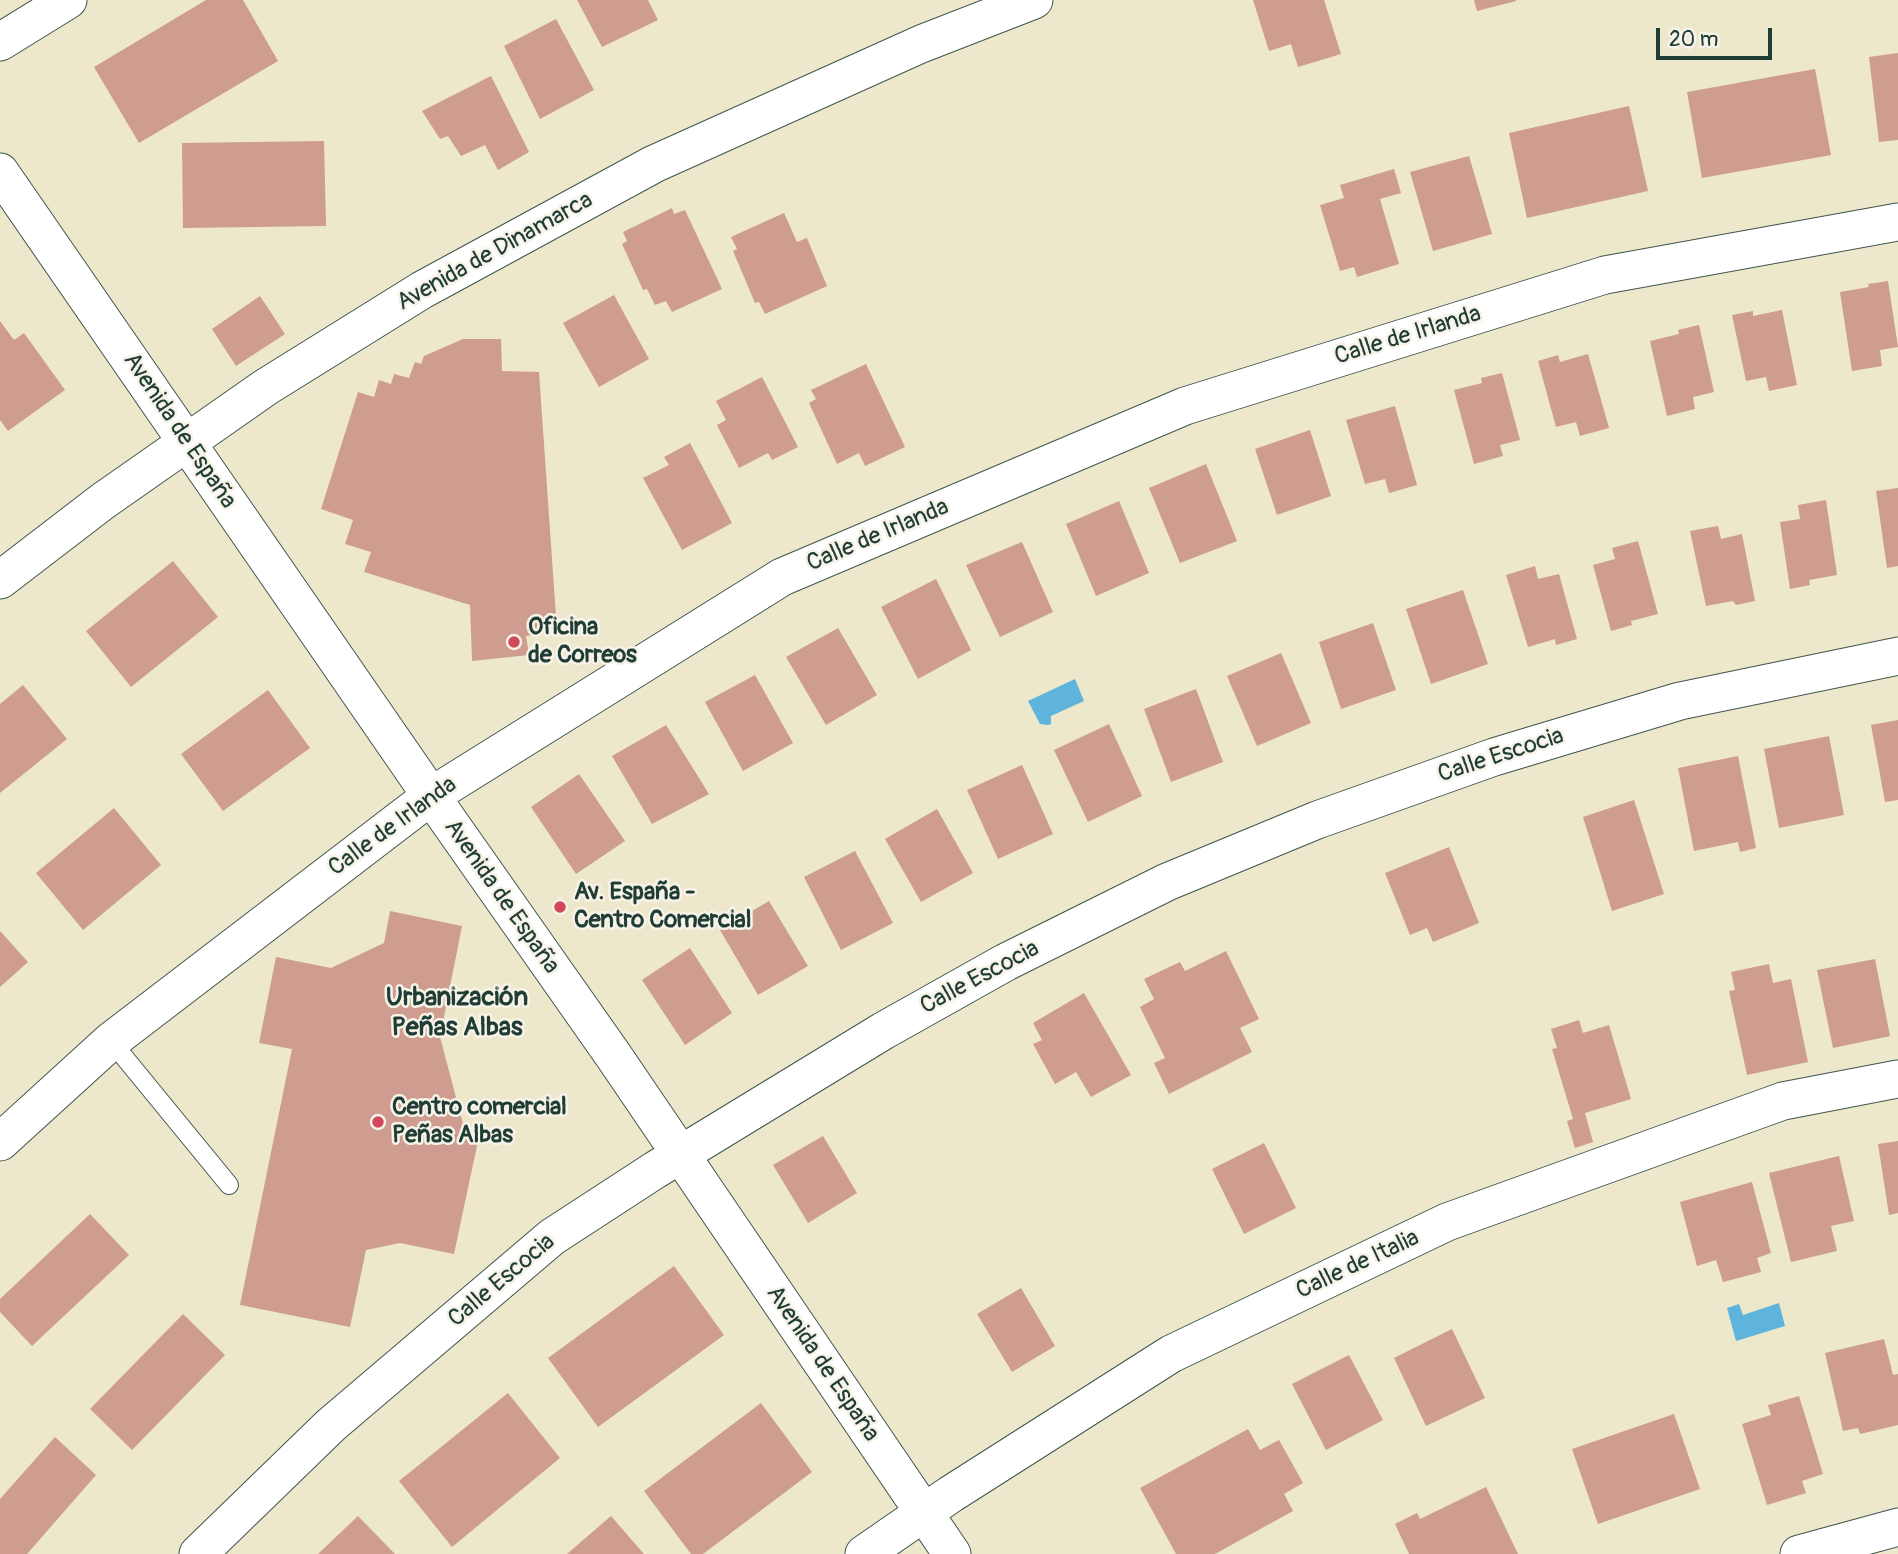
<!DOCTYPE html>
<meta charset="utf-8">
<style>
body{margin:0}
#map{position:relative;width:1898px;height:1554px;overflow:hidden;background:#ede7cc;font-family:Pangolin,sans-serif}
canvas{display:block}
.scale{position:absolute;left:1656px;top:28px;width:116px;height:32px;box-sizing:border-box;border:4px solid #1f3d34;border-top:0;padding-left:9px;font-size:21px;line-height:24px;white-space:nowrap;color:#1f3d34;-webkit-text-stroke:5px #f7f3e8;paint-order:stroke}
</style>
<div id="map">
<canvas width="1898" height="1554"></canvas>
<div class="scale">20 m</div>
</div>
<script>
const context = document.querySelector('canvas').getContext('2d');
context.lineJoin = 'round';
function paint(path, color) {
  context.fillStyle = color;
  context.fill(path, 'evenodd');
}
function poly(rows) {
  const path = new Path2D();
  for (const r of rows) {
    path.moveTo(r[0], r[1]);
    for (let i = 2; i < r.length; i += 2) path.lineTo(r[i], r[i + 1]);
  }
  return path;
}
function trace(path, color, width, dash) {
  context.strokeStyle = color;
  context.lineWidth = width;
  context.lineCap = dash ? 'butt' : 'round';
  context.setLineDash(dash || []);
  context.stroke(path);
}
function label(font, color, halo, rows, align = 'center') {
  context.font = font + ' Pangolin,sans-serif';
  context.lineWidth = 5;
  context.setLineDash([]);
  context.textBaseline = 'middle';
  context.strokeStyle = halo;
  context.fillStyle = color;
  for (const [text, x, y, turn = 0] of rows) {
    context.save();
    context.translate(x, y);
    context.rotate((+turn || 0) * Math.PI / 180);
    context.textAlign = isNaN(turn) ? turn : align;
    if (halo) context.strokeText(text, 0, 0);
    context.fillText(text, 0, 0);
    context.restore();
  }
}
const water = poly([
 [1075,679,1084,701,1051,716,1051,724,1048,725,1040,724,1028,701],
 [1779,1303,1785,1326,1736,1341,1727,1308,1739,1304,1743,1315]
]);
const building = poly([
 [206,0,243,0,278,61,139,143,94,67],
 [577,0,648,0,658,20,602,47],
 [1253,0,1324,0,1341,54,1298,67,1291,44,1269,51],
 [1474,0,1516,0,1516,1,1477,11],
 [556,19,594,90,540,119,504,46],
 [1898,53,1898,140,1879,142,1869,57],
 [1815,69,1831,155,1702,178,1687,92],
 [491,76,529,152,498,170,485,145,461,156,448,136,440,139,422,111],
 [1629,106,1648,191,1527,218,1509,133],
 [324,141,326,226,183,228,182,143],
 [1469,156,1492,234,1433,251,1410,172],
 [1394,169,1401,193,1380,199,1399,264,1357,277,1354,267,1340,271,1320,205,1344,198,1340,185],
 [672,208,674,214,685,210,722,289,672,312,666,301,655,305,647,289,643,290,622,244,627,241,623,232],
 [784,213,797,242,807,238,827,286,765,314,759,302,755,303,733,251,737,249,731,237],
 [1888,281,1898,347,1880,350,1882,366,1852,371,1840,292,1869,287,1868,284],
 [614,295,649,359,599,387,563,323],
 [260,296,285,334,236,366,212,329],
 [1782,310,1797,385,1769,391,1766,377,1746,381,1732,315,1753,311,1753,316],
 [0,321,14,340,24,333,65,390,8,431,0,420],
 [1699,325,1714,392,1693,397,1695,409,1667,416,1650,341,1679,334,1678,330],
 [463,339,501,339,502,371,539,372,557,631,526,636,529,655,472,661,470,605,364,572,371,552,345,544,353,520,321,509,358,392,374,397,379,380,391,384,394,374,409,378,415,362,421,364,424,356],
 [1588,354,1609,428,1580,436,1576,422,1556,427,1538,361,1558,355,1560,362],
 [866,364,905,447,865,466,859,453,837,464,809,403,816,399,811,390],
 [1502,373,1520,440,1500,445,1503,456,1474,464,1454,390,1482,383,1481,378],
 [762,377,798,447,772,460,768,453,739,468,717,425,726,420,716,401],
 [1395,406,1417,485,1389,493,1385,479,1365,484,1346,420],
 [1310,430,1331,496,1277,515,1255,449],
 [690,443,732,523,682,550,643,478,669,465,664,457],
 [1206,464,1237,541,1180,563,1149,488],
 [1898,488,1898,566,1887,568,1876,491],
 [1826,500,1837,575,1809,580,1810,585,1790,589,1780,522,1800,519,1798,505],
 [1119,501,1149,573,1096,596,1066,524],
 [1718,526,1721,539,1742,534,1755,601,1736,605,1733,601,1706,606,1690,531],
 [1638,541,1658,614,1631,621,1632,625,1611,631,1593,565,1615,559,1612,548],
 [1022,542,1053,612,1000,637,966,565],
 [173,561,218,617,131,687,86,631],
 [1535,566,1538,579,1559,574,1577,639,1556,645,1555,639,1528,647,1506,575],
 [936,579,971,650,918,679,881,607],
 [1463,590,1488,664,1431,684,1406,609],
 [1373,623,1396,690,1341,709,1319,642],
 [838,628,877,695,826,725,786,657],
 [1281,653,1311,723,1257,746,1227,676],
 [755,675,793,743,743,771,705,702],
 [23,685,67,739,0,793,0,704],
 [1196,689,1223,762,1171,782,1144,709],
 [268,690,310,748,223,811,181,754],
 [1898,720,1898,800,1885,802,1871,725],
 [1109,724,1142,796,1088,822,1054,750],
 [666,725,709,794,652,824,612,756],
 [1829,736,1844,815,1779,828,1764,749],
 [1738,756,1756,848,1740,852,1738,842,1694,851,1678,768],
 [1022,765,1053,834,998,859,967,790],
 [579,774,625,841,576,874,531,807],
 [1634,800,1664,894,1612,911,1583,817],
 [114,808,161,865,83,930,36,873],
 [937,809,973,873,921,902,885,839],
 [1449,847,1479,923,1433,942,1427,928,1410,935,1385,873],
 [855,851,893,923,841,950,804,877],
 [769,901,808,966,758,995,720,930],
 [390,911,462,926,440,1037,467,1139,478,1141,454,1254,400,1243,366,1250,350,1327,240,1305,292,1049,259,1043,276,957,331,968,384,943],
 [0,931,28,962,0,987],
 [690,948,732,1013,685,1045,642,980],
 [1226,951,1259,1019,1240,1028,1252,1052,1169,1094,1154,1063,1165,1058,1140,1007,1154,999,1144,979,1180,962,1185,971],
 [1875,959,1890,1036,1833,1048,1817,970],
 [1769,964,1773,983,1791,979,1808,1062,1747,1075,1729,991,1735,990,1731,972],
 [1084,993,1131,1075,1091,1097,1076,1072,1055,1084,1033,1044,1042,1040,1033,1023],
 [1579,1020,1583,1033,1609,1025,1631,1099,1585,1113,1593,1142,1575,1148,1567,1121,1573,1119,1552,1049,1557,1048,1551,1029],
 [823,1136,857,1193,808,1223,773,1165],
 [1898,1141,1898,1213,1889,1215,1878,1144],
 [1264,1143,1296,1208,1244,1234,1212,1169],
 [1839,1156,1854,1221,1831,1226,1837,1251,1791,1262,1769,1173],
 [1752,1182,1771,1253,1757,1258,1761,1272,1723,1282,1716,1260,1697,1266,1680,1202],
 [90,1214,129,1255,32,1346,0,1312,0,1299],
 [674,1266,724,1335,598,1427,548,1358],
 [1021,1288,1055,1346,1012,1372,977,1314],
 [183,1314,225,1355,132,1450,90,1409],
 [1452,1329,1485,1398,1426,1426,1394,1358],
 [1884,1339,1893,1375,1898,1374,1898,1425,1860,1434,1858,1428,1843,1431,1825,1353],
 [1349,1355,1383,1420,1326,1450,1292,1384],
 [508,1393,560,1458,452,1547,399,1481],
 [1799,1396,1823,1474,1802,1481,1806,1493,1767,1505,1742,1424,1771,1415,1768,1405],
 [761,1403,812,1472,703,1554,691,1554,644,1491],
 [1674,1414,1700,1489,1598,1524,1572,1449],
 [1248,1429,1260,1450,1279,1440,1303,1483,1284,1494,1293,1511,1215,1554,1176,1554,1140,1488],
 [55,1437,96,1475,27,1554,0,1554,0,1499],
 [1486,1487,1518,1554,1409,1554,1395,1524,1417,1513,1420,1519],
 [358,1516,395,1554,318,1554],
 [611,1516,644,1554,567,1554]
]);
const service = poly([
 [111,1041,229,1185]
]);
const minor = poly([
 [0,42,68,0],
 [0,172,431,796,613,1055,952,1554],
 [0,580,103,501,266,387,422,290,654,164,921,44,1034,0],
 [0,1142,111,1041,431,796,782,577,1185,406,1605,275,1898,222],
 [198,1554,331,1425,552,1237,655,1170,883,1031,1006,962,1167,882,1317,820,1494,757,1680,701,1898,656],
 [864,1554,951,1494,1171,1354,1447,1222,1783,1101,1898,1079],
 [1799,1554,1898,1527]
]);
const markers = [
 [514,642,7,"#d1495b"],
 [560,907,7,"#d1495b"],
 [378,1122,7,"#d1495b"]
];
const streetNames = [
 ["Avenida de Dinamarca",495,252,-29],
 ["Calle de Irlanda",1408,336,-17],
 ["Avenida de España",179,431,56],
 ["Calle de Irlanda",878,536,-23],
 ["Calle Escocia",1501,756,-18],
 ["Calle de Irlanda",393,827,-36],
 ["Avenida de España",501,897,55],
 ["Calle Escocia",980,978,-28],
 ["Calle de Italia",1358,1265,-25],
 ["Calle Escocia",502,1281,-40],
 ["Avenida de España",822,1364,56]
];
const poiNames = [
 ["Oficina",528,628],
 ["de Correos",528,656],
 ["Av. España -",574,893],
 ["Centro Comercial",574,921],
 ["Centro comercial",392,1108],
 ["Peñas Albas",392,1136]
];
const neighbourhoodNames = [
 ["Urbanización",457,998],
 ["Peñas Albas",457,1028]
];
paint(water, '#5eb4db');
paint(building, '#ce9d8f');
trace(service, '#3e564b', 20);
trace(minor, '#3e564b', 39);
trace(service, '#fff', 18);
trace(minor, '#fff', 37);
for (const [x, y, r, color] of markers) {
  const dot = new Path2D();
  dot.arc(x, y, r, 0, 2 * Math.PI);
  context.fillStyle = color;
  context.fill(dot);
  trace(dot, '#f7f3e8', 2.5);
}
label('24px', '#1f3d34', '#f7f3e8', streetNames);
label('bold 24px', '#1f3d34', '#f7f3e8', poiNames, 'left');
label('bold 26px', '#1f3d34', '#f7f3e8', neighbourhoodNames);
</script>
